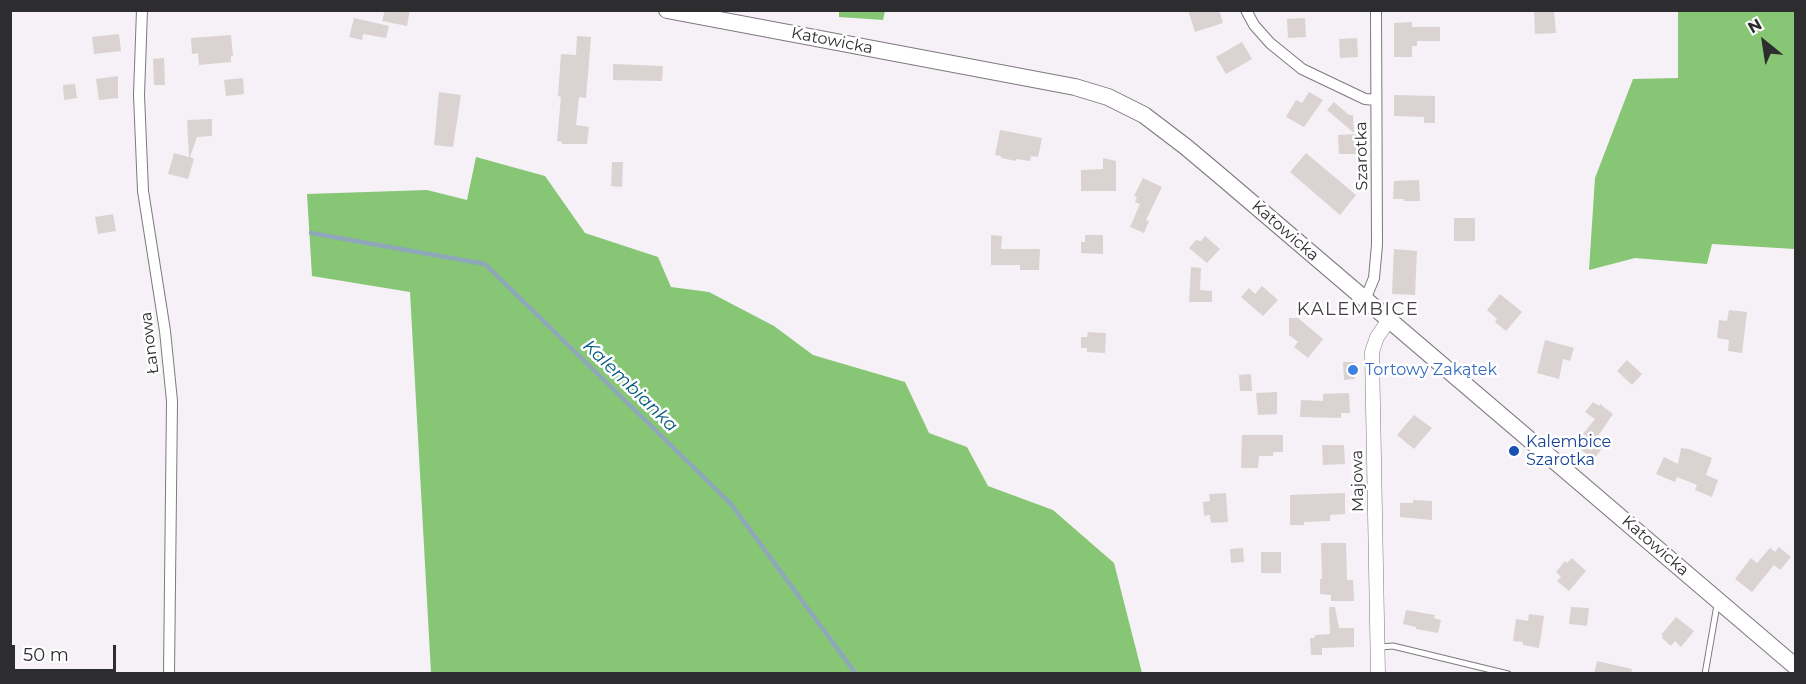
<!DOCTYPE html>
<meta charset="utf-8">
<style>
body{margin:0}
#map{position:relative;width:1806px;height:684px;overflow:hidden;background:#f6f1f7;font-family:Montserrat,sans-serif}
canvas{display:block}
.frame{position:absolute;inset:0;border:12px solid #2d2c2e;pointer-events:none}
.north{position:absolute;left:1734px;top:12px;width:60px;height:60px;-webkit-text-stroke:4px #fff;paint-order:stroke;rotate:330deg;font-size:16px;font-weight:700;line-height:24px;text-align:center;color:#2d2c2e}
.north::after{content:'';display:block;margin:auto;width:21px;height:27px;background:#2d2c2e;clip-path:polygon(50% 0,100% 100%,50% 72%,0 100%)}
.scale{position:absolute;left:12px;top:645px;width:104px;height:27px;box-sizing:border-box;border:3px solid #2d2c2e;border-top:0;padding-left:8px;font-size:18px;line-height:21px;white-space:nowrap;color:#2d2c2e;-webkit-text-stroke:4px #fff;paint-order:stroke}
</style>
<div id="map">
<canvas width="1806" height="684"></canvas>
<div class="frame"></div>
<div class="north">N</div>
<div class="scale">50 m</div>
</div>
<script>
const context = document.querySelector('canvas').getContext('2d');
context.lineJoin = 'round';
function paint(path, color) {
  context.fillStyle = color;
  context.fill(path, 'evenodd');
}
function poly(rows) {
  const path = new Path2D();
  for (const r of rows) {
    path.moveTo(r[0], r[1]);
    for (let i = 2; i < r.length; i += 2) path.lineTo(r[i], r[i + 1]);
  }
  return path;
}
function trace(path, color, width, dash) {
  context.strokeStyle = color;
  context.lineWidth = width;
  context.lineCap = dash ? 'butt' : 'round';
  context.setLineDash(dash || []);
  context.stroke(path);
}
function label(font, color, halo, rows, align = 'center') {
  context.font = font + ' Montserrat,sans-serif';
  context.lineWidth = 5;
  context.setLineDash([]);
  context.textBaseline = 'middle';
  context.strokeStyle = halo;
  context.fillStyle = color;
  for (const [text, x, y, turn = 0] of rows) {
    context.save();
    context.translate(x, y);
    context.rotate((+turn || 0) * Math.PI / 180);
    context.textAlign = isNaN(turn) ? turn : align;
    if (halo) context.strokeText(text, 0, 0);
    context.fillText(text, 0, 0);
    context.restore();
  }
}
const forest = poly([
 [839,11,839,10,885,11,883,20,839,17],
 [1678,11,1795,11,1795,249,1712,244,1707,264,1635,258,1589,270,1595,178,1633,79,1678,78],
 [476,157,545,176,585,233,658,257,671,287,709,292,774,326,813,355,905,382,929,433,967,447,988,486,1053,510,1114,563,1142,673,431,673,410,292,312,276,307,194,427,190,467,200]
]);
const stream = poly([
 [311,233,485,264,731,504,856,674]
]);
const building = poly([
 [385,10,410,10,407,26,382,21],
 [1188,10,1219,10,1223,23,1195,32],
 [1534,10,1554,10,1556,33,1535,34],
 [354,18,389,26,386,38,363,34,362,40,349,37],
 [1305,18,1306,37,1288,38,1287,19],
 [1412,22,1412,27,1440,27,1440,41,1417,41,1417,46,1412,46,1412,57,1394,57,1394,23],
 [119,34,121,51,94,54,92,37],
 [231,35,233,56,231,56,231,62,199,65,198,53,192,54,191,38],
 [577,36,591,37,586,98,579,97,576,125,589,127,587,144,562,144,562,142,557,141,561,97,558,96,561,54,576,55],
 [1357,38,1358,57,1340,58,1339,39],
 [1242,42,1252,59,1226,74,1216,57],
 [164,58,165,85,154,85,153,59],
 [613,64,663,66,662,81,613,80],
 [118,76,118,98,99,100,96,79],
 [243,78,244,94,226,96,224,80],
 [75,84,77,98,64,100,63,85],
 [439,92,461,95,453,147,434,145],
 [1309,92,1323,100,1304,127,1286,117,1296,100,1302,103],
 [1394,95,1435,96,1435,123,1424,123,1424,117,1394,116],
 [1334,102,1349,115,1353,115,1354,133,1327,110],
 [212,119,212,136,197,137,190,157,194,159,188,179,168,174,174,153,189,157,187,120],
 [1000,130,1042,138,1038,157,1031,156,1030,161,1016,159,1016,161,1001,158,1001,156,995,155],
 [1358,134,1358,154,1339,154,1338,135],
 [1306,153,1356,195,1340,215,1290,172],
 [1103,158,1116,161,1116,191,1081,191,1081,170,1103,169],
 [612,162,623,162,622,187,611,186],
 [1143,178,1162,187,1146,220,1149,221,1144,233,1130,227,1140,204,1135,202,1137,197,1134,196],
 [1419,180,1420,201,1404,201,1404,199,1393,199,1394,181],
 [113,214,116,231,98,234,95,217],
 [1454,218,1475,218,1475,241,1454,241],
 [991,235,1002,236,1001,249,1040,249,1039,270,1020,270,1020,265,991,265],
 [1085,235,1103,235,1103,254,1081,253,1081,242,1085,242],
 [1205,236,1220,249,1207,263,1189,248,1196,240,1201,241],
 [1394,249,1417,251,1415,295,1392,294],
 [1191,267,1201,268,1200,290,1212,291,1212,302,1189,302],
 [1262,286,1278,300,1263,316,1241,297,1249,288,1255,294],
 [1500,294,1522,312,1506,331,1495,322,1497,319,1487,310],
 [1729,310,1747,312,1742,353,1728,351,1729,340,1717,338,1719,320,1727,321],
 [1289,318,1298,318,1323,339,1308,358,1294,347,1298,342,1289,335],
 [1088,332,1106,333,1105,353,1087,352,1087,348,1081,348,1081,337,1087,337],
 [1545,340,1574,348,1570,361,1563,359,1559,379,1537,373],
 [1627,360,1642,374,1632,385,1617,371],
 [1343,362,1354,362,1355,379,1344,380],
 [1251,374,1252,391,1240,391,1239,375],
 [1277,392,1277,414,1258,415,1256,393],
 [1349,393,1350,413,1341,413,1341,418,1300,417,1301,400,1323,401,1323,394],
 [1593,402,1599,406,1600,404,1613,414,1596,439,1604,446,1593,460,1578,447,1587,437,1583,434,1595,419,1585,412],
 [1414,415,1432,428,1414,449,1397,435],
 [1242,435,1283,435,1283,452,1273,452,1273,456,1259,456,1258,468,1241,468],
 [1322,445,1344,445,1345,464,1323,465],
 [1681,448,1689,449,1712,458,1706,475,1718,480,1712,497,1695,490,1697,485,1677,477,1675,482,1656,474,1664,457,1678,464],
 [1226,493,1228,522,1211,523,1210,515,1204,516,1203,502,1210,501,1209,494],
 [1345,493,1345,514,1330,515,1330,521,1304,522,1304,525,1290,525,1290,495],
 [1413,500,1432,501,1432,520,1400,517,1400,503,1413,503],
 [1321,543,1346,543,1347,580,1353,580,1354,601,1331,601,1331,595,1320,594,1320,579,1322,579],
 [1779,547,1791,557,1780,570,1774,565,1752,592,1735,579,1751,558,1757,563,1770,548,1775,552],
 [1243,548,1244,562,1231,563,1230,549],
 [1261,552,1281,552,1281,573,1261,573],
 [1572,558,1586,571,1569,591,1557,581,1561,577,1556,572,1565,561,1567,563],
 [1329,607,1335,607,1339,628,1354,628,1354,647,1322,648,1322,655,1311,655,1310,638,1314,638,1315,635,1330,634],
 [1571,607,1589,608,1587,626,1569,624],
 [1406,610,1435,615,1434,618,1441,620,1438,633,1416,629,1416,627,1403,624],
 [1529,614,1544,616,1539,648,1523,645,1523,642,1513,641,1516,619,1528,621],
 [1676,617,1694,631,1681,647,1675,641,1671,646,1662,638,1663,636,1661,635],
 [1597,661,1632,669,1631,674,1594,674]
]);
const service = poly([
 [1380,647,1393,646,1508,674],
 [1705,674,1717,605]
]);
const minor = poly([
 [142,10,139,95,143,191,165,331,172,401,169,674],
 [1246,10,1254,25,1270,43,1302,69,1365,99,1376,100],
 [1365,300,1374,278,1377,245,1376,10]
]);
const tertiary = poly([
 [1378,674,1372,352,1377,337,1389,320]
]);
const secondary = poly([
 [667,10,1075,87,1108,97,1144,115,1186,147,1224,179,1796,667]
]);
const markers = [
 [1353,370,6,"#3f7fe0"],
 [1514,451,6,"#1a4fb4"]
];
const streetNames = [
 ["Katowicka",832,41,11],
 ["Szarotka",1362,156,-91],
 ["Katowicka",1285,231,41],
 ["Łanowa",150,343,-97],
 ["Majowa",1358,481,-91],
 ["Katowicka",1655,546,41]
];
const shopNames = [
 ["Tortowy Zakątek",1365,370]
];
const transitNames = [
 ["Kalembice",1526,442],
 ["Szarotka",1526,460]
];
const neighbourhoodNames = [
 ["KALEMBICE",1358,310]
];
const waterNames = [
 ["Kalembianka",630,386,44]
];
paint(forest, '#87c674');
trace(stream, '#8ea7b9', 4.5);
paint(building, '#dad3d1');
trace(service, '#7d797e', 7);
trace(minor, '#7d797e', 12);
trace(tertiary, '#7d797e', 15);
trace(secondary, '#7d797e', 18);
trace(service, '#fff', 5);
trace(minor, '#fff', 10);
trace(tertiary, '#fff', 14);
trace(secondary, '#fff', 16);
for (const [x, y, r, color] of markers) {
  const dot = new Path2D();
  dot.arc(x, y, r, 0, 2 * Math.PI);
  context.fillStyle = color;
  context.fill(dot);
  trace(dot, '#fff', 2);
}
label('16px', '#2d2c2e', '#fff', streetNames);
label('16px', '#366cbe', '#fff', shopNames, 'left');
label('16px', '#164399', '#fff', transitNames, 'left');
context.letterSpacing = '1.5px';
label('18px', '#423e42', '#fff', neighbourhoodNames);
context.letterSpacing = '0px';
label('italic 18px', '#035880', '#fff', waterNames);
</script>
